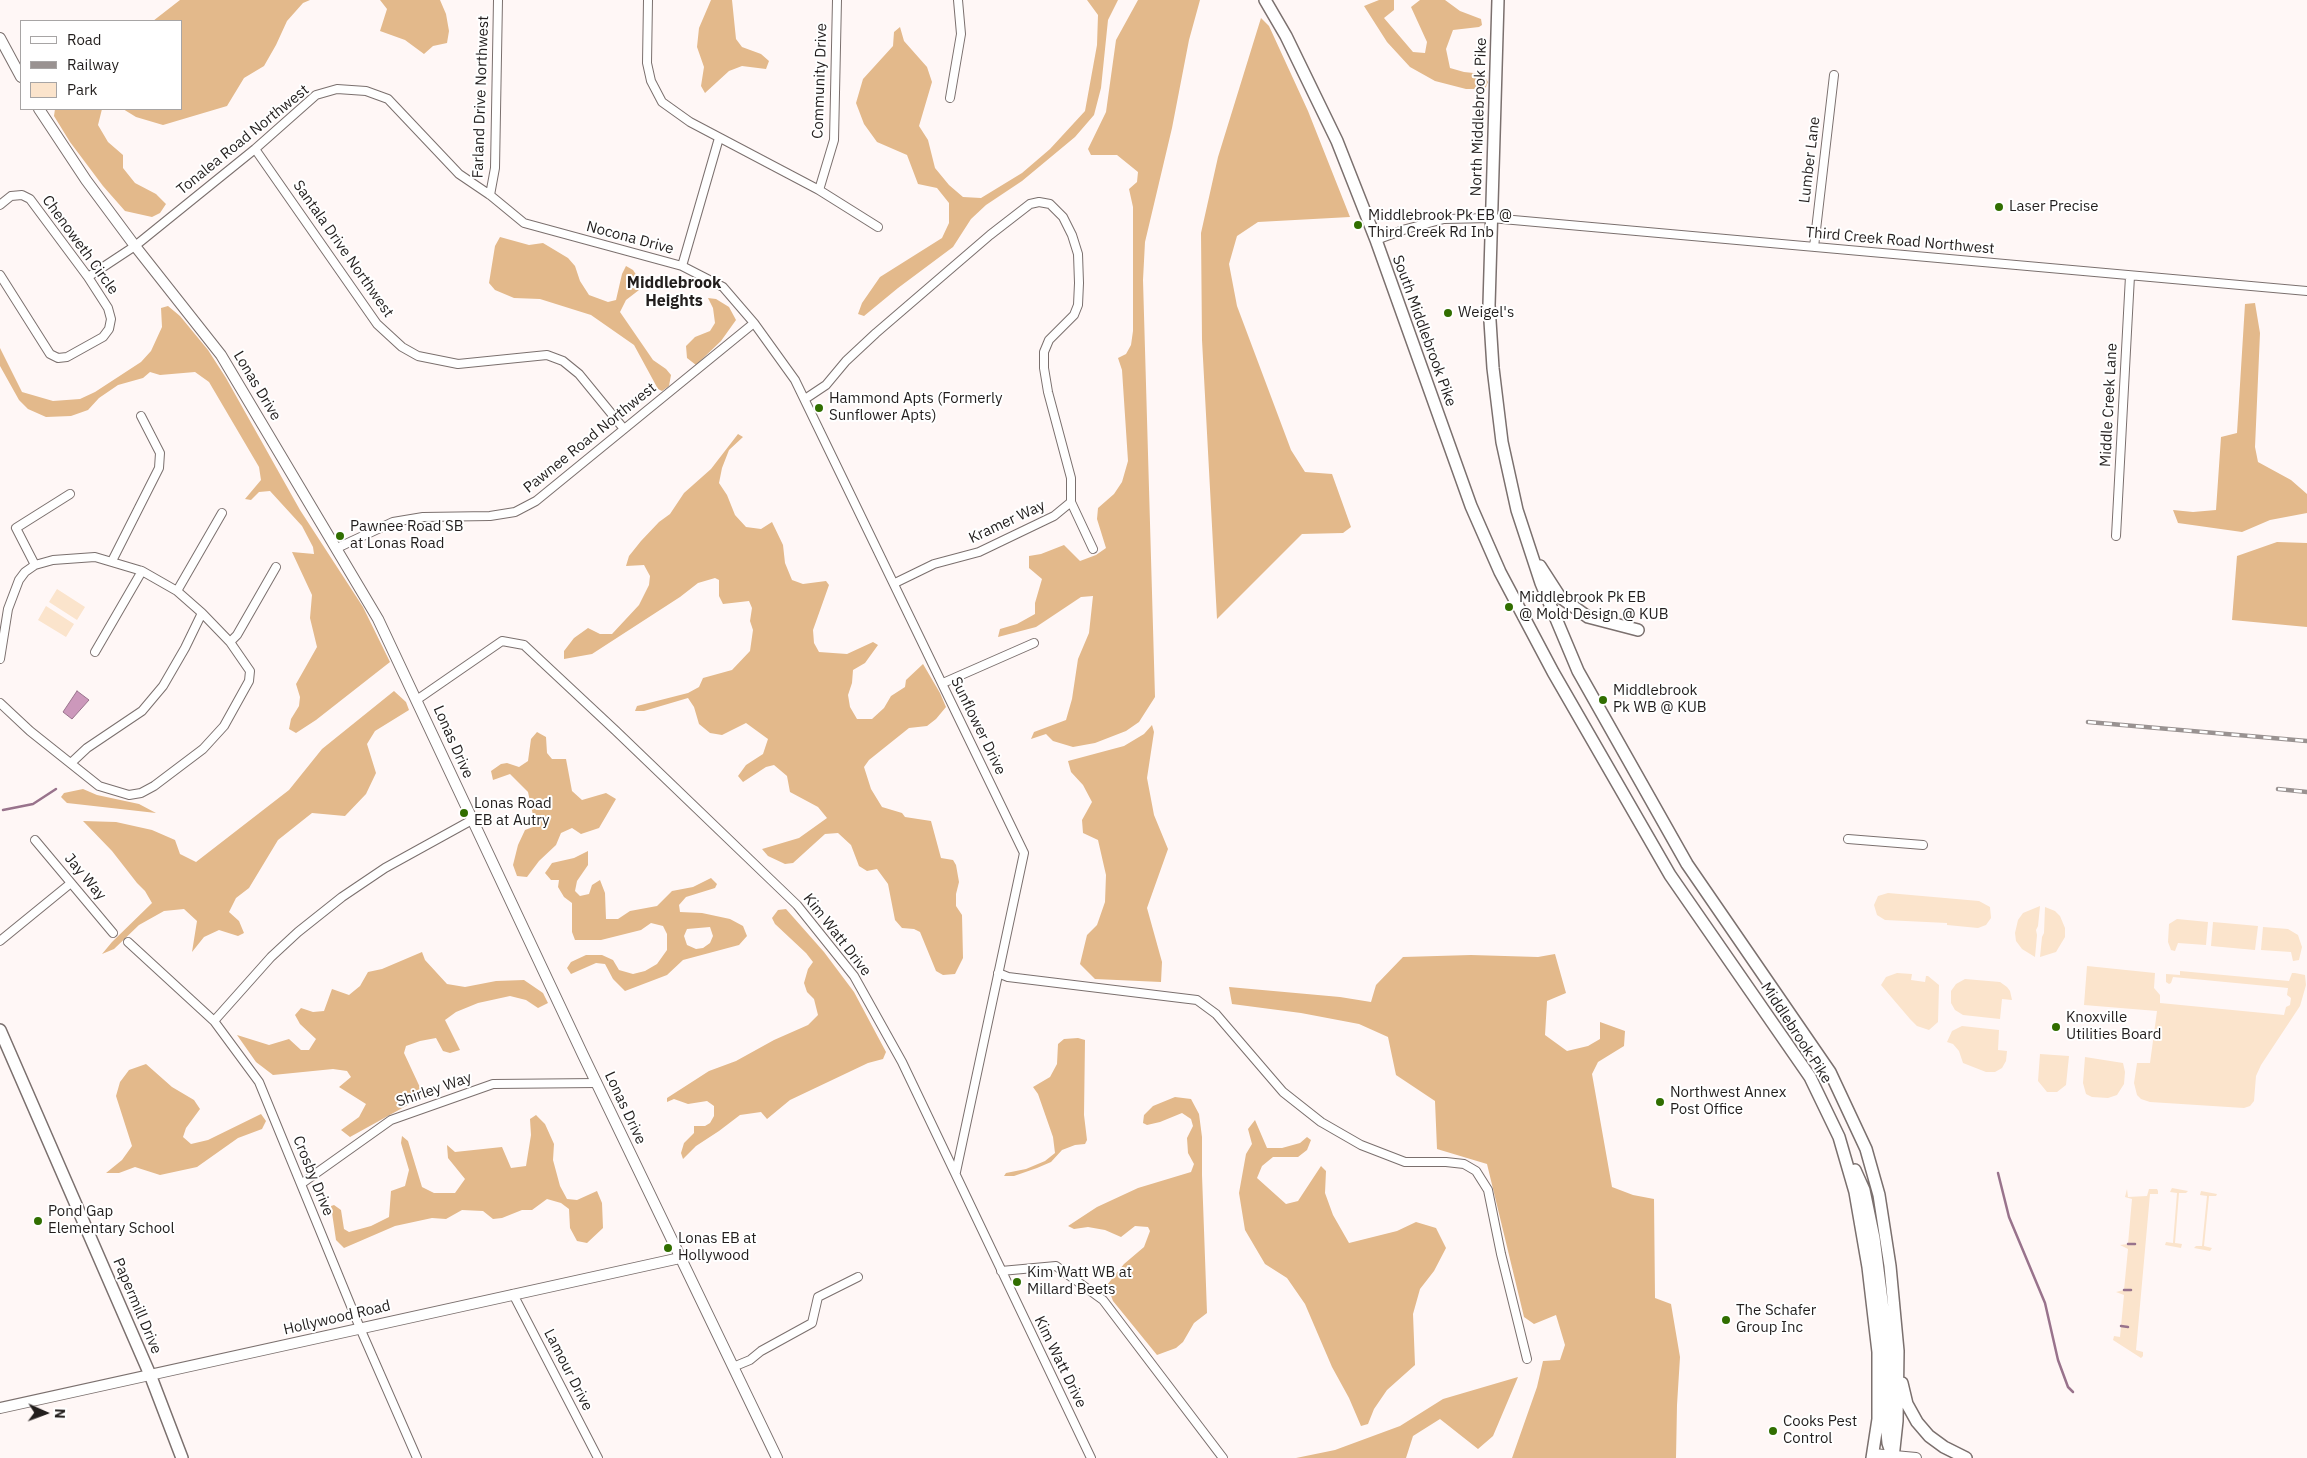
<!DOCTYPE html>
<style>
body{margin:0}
#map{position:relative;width:2307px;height:1458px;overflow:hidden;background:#fff7f6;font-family:"IBM Plex Sans",sans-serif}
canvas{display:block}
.legend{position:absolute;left:20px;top:20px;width:162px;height:90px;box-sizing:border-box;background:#fff;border:1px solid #a7a5a5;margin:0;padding:6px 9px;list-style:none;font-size:15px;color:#221e1d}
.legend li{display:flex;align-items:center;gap:10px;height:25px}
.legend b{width:25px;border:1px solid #a7a5a5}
.north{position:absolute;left:20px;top:1388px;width:50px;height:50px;-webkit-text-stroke:4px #fff;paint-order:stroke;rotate:92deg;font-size:14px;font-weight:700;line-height:20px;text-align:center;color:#221e1d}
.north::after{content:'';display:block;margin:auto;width:18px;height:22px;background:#221e1d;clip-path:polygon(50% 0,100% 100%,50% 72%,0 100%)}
</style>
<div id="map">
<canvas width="2307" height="1458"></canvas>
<ul class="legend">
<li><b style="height:6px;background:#fff"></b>Road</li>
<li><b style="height:6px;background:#999291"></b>Railway</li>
<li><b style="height:14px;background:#fbe4cc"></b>Park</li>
</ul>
<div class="north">N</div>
</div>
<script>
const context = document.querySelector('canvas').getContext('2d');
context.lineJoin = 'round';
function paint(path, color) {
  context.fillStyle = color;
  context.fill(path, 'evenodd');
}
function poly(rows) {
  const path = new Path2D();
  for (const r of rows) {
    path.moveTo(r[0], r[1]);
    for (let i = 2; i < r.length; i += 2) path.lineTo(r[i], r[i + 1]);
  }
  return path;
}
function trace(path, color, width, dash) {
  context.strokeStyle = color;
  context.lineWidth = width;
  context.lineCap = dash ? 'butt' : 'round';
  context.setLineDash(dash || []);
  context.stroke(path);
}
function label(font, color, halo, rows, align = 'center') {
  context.font = font + ' "IBM Plex Sans",sans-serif';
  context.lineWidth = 4;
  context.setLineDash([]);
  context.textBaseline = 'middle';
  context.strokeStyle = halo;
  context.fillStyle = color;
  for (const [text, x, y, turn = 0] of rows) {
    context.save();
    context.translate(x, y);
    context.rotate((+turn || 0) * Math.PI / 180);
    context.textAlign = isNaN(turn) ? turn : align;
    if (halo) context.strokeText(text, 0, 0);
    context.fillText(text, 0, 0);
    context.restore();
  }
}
const green = poly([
 [57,589,85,607,77,620,49,602],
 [46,606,74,624,66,637,38,620],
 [1888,893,1979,901,1990,907,1991,918,1986,925,1978,928,1947,925,1947,923,1885,920,1877,915,1874,905,1878,896],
 [2040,906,2038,926,2036,930,2037,935,2035,957,2022,949,2016,941,2015,933,2018,920,2023,913],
 [2045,907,2055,911,2060,916,2065,928,2065,937,2056,952,2040,957,2042,937,2044,933],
 [2177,919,2208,922,2206,945,2178,943,2175,951,2171,950,2168,942,2169,924],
 [2213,922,2258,926,2255,950,2211,946],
 [2263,927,2288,929,2298,935,2302,947,2299,960,2293,961,2291,952,2261,950],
 [2087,966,2155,973,2154,988,2160,995,2160,1003,2284,1015,2286,1007,2290,1005,2291,998,2287,995,2288,988,2173,977,2171,983,2169,984,2166,982,2166,974,2180,975,2180,971,2289,981,2292,973,2295,973,2305,975,2306,985,2300,1006,2261,1065,2256,1076,2254,1101,2250,1106,2244,1108,2150,1102,2141,1099,2137,1095,2134,1083,2137,1063,2150,1063,2157,1011,2084,1005],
 [1897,973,1912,974,1911,980,1925,982,1926,976,1928,976,1939,985,1938,1022,1929,1030,1917,1026,1910,1019,1881,985,1886,977],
 [1965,979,2000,982,2007,987,2010,991,2012,1000,2002,999,2000,1019,1963,1015,1955,1010,1951,1003,1951,991,1956,984],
 [1962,1026,1999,1030,1998,1050,2007,1051,2006,1061,2002,1068,1995,1072,1986,1072,1963,1063,1959,1051,1953,1044,1947,1042,1952,1031],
 [2040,1054,2069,1056,2066,1085,2057,1092,2047,1092,2038,1081],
 [2085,1057,2123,1063,2125,1072,2124,1084,2117,1095,2108,1098,2092,1097,2086,1094,2083,1083],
 [2172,1188,2188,1191,2186,1193,2179,1193,2175,1243,2182,1244,2181,1248,2165,1245,2166,1242,2173,1243,2177,1193,2170,1192],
 [2127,1189,2128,1197,2147,1196,2149,1189,2157,1189,2158,1191,2158,1194,2150,1194,2136,1350,2143,1352,2143,1356,2141,1358,2113,1340,2114,1336,2120,1337,2124,1295,2116,1292,2124,1290,2128,1249,2120,1245,2128,1244,2132,1199,2125,1197],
 [2201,1191,2217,1194,2216,1196,2209,1196,2204,1246,2212,1248,2210,1251,2194,1248,2196,1246,2202,1246,2207,1196,2200,1195]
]);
const forest = poly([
 [180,0,310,0,303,3,287,21,276,45,264,66,244,78,227,106,163,125,136,117,123,109,181,109,181,21,153,21],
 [380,0,440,0,446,14,449,31,447,43,433,46,424,54,405,40,380,31,387,9],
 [711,0,732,0,736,39,742,47,761,54,769,61,766,69,742,66,729,71,705,93,701,86,704,67,697,47,699,28],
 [1087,0,1118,0,1108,20,1101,88,1094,115,1075,137,1022,181,986,205,971,219,953,247,898,288,864,316,858,314,862,303,880,277,942,238,949,223,949,203,937,188,918,184,907,155,877,142,864,124,856,103,863,79,893,46,894,32,900,27,904,41,927,67,932,82,919,126,928,140,935,168,949,185,963,197,981,198,1022,173,1050,149,1085,111,1097,45,1098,15],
 [1138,0,1200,0,1189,40,1172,128,1145,242,1143,280,1155,697,1139,722,1126,731,1095,743,1073,747,1053,741,1046,734,1031,739,1034,732,1066,720,1072,699,1078,659,1089,633,1093,596,1081,597,1036,627,998,637,1000,629,1017,624,1035,614,1035,603,1042,579,1029,568,1029,556,1041,554,1064,545,1080,561,1096,555,1106,548,1097,519,1098,508,1114,494,1122,482,1128,461,1122,370,1118,358,1126,354,1131,345,1133,331,1133,207,1129,189,1137,182,1138,172,1117,155,1091,155,1088,149,1106,112,1116,40],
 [1379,0,1394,0,1394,10,1384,18,1413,52,1425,53,1427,42,1411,7,1420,0,1445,0,1460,11,1481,19,1482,25,1479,27,1453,30,1446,49,1450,68,1464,72,1483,74,1488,82,1485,89,1466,89,1435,81,1410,67,1387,42,1364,6],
 [1261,18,1269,26,1308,111,1350,217,1258,222,1237,236,1229,264,1237,306,1291,450,1305,472,1332,474,1351,527,1343,533,1302,534,1217,619,1202,340,1201,233,1218,157],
 [55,109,102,109,98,125,108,142,123,155,123,168,135,183,156,194,166,204,160,213,152,217,125,211,103,186,70,142,54,116],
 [500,237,529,245,543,243,568,258,575,266,580,281,589,295,608,302,616,300,622,274,626,266,633,270,639,279,639,290,626,300,620,312,653,360,666,369,671,375,669,386,662,391,658,389,634,345,591,315,540,299,514,298,495,290,489,283,495,246],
 [708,298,716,299,729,307,736,320,721,341,696,365,687,358,686,346,695,337,710,331,715,323,713,308],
 [2255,303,2260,333,2255,447,2258,462,2291,480,2307,494,2307,513,2270,520,2242,532,2178,523,2173,510,2193,512,2216,510,2221,437,2237,433,2245,304],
 [168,306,180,316,208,350,226,378,300,510,363,607,390,662,316,720,296,733,289,729,291,719,299,706,300,697,296,684,317,647,310,618,312,595,292,552,314,554,313,547,302,526,270,491,259,492,251,500,245,499,261,480,259,467,209,382,195,372,160,375,150,372,143,378,118,385,99,398,88,410,71,416,46,417,28,409,19,400,0,366,0,348,22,392,53,401,80,399,95,392,141,362,151,351,162,327,161,308],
 [738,434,743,437,729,450,722,468,719,483,727,495,735,515,746,527,761,529,772,522,783,545,785,563,792,580,803,584,826,581,829,585,813,630,814,643,819,652,847,654,873,642,878,645,865,663,853,670,852,683,848,695,850,707,857,719,872,719,884,708,891,696,905,687,906,680,923,664,940,693,946,707,936,719,927,726,909,728,869,760,864,767,871,789,882,807,902,813,905,817,931,821,941,858,953,860,956,865,959,882,956,894,956,906,962,915,963,958,955,974,943,975,936,971,920,932,914,929,902,928,895,920,888,884,877,869,867,871,859,866,851,845,838,833,825,834,793,863,785,864,768,856,762,849,799,838,827,818,818,807,790,792,787,776,774,765,766,767,743,782,738,776,746,765,763,754,768,739,746,723,722,735,710,733,699,724,694,707,688,698,644,711,635,711,637,706,688,693,699,687,703,678,732,670,750,651,753,630,750,621,752,608,749,601,723,604,719,596,719,580,715,578,698,583,680,597,592,654,564,659,564,651,574,638,588,628,600,634,612,634,639,605,649,585,650,576,644,565,626,566,629,556,641,541,659,522,670,514,684,493,711,469],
 [2277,542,2307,543,2307,627,2232,620,2237,556],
 [394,691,406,702,409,710,375,731,367,744,376,773,366,794,345,816,312,813,278,840,249,888,236,898,229,912,239,921,244,933,238,936,219,930,204,937,192,952,197,921,184,909,164,911,139,925,114,949,102,954,112,942,152,903,145,891,137,883,112,851,83,821,116,822,152,830,175,840,180,854,196,862,289,790,322,749],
 [1152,725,1154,732,1147,778,1154,815,1168,849,1147,908,1162,962,1161,982,1095,979,1080,964,1087,935,1097,925,1105,902,1106,875,1098,840,1083,833,1082,820,1092,802,1083,785,1071,772,1068,761,1124,746,1144,734],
 [537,732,546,737,547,753,552,759,566,759,572,791,582,800,606,793,616,799,599,828,581,834,572,828,561,833,556,845,539,861,527,877,517,876,513,865,518,845,525,830,533,827,533,815,528,792,510,774,493,780,491,771,501,764,507,763,519,767,528,761,531,739],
 [83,789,97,795,139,804,156,813,67,803,61,797,64,793],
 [588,851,588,865,577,881,575,891,580,896,589,894,592,885,600,880,605,893,606,919,618,919,630,911,657,906,672,891,693,887,711,878,717,884,715,888,686,897,679,905,680,912,702,913,730,919,743,926,747,936,739,945,683,960,667,975,625,991,613,979,605,964,596,963,571,974,567,968,571,962,586,955,602,955,613,960,619,970,633,974,645,971,657,964,667,950,667,934,663,926,651,923,641,930,601,940,575,940,572,932,572,903,564,897,558,887,559,880,551,880,545,873,552,863,574,858],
 [710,927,713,936,710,943,703,948,696,949,687,945,684,936,687,929],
 [786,909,824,952,854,992,886,1052,883,1059,868,1063,790,1100,767,1119,761,1112,740,1115,719,1131,696,1146,683,1159,681,1153,684,1143,694,1133,694,1126,705,1126,710,1123,714,1116,714,1106,707,1101,688,1104,674,1099,667,1102,667,1098,709,1071,736,1061,774,1040,808,1025,818,1015,814,999,807,992,804,983,808,969,813,962,806,953,775,924,772,918,778,910],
 [422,952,425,960,447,984,465,987,496,981,524,980,543,993,548,1003,538,1008,526,1000,510,996,478,1003,456,1012,445,1020,460,1050,450,1053,443,1051,436,1038,420,1041,406,1046,404,1053,424,1096,350,1137,341,1130,359,1117,366,1104,339,1087,351,1077,347,1071,333,1069,273,1075,256,1062,237,1035,269,1045,289,1039,301,1050,309,1050,316,1039,300,1024,295,1015,301,1008,313,1012,324,1011,332,989,349,995,360,986,368,972,382,969],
 [1555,954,1566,993,1547,1001,1545,1035,1567,1051,1588,1046,1600,1039,1600,1022,1625,1031,1624,1046,1598,1062,1592,1074,1612,1187,1633,1195,1654,1199,1655,1298,1671,1304,1680,1357,1677,1405,1676,1458,1512,1458,1537,1387,1543,1361,1560,1360,1565,1345,1556,1315,1534,1324,1524,1317,1487,1164,1437,1149,1435,1101,1396,1075,1388,1037,1359,1024,1301,1013,1232,1004,1229,987,1340,997,1371,1002,1376,985,1403,957,1471,955,1538,957],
 [1078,1038,1085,1040,1084,1115,1087,1140,1085,1144,1075,1145,1062,1150,1051,1162,1037,1168,1014,1176,1004,1176,1006,1173,1026,1169,1045,1161,1055,1153,1053,1137,1038,1094,1033,1087,1050,1077,1057,1064,1058,1044,1064,1039],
 [146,1064,172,1087,194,1100,200,1109,186,1128,183,1137,191,1144,208,1140,261,1114,266,1121,262,1129,238,1138,197,1167,160,1175,135,1167,119,1173,106,1173,122,1160,132,1146,116,1096,120,1082,129,1070],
 [1175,1097,1191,1099,1199,1114,1202,1137,1202,1175,1207,1313,1194,1323,1183,1342,1176,1348,1157,1355,1113,1301,1107,1285,1124,1264,1144,1247,1150,1231,1148,1227,1135,1226,1121,1237,1105,1230,1088,1227,1074,1229,1068,1226,1097,1207,1138,1188,1191,1172,1194,1164,1188,1153,1187,1138,1193,1126,1191,1119,1182,1113,1160,1122,1147,1125,1143,1123,1144,1115,1153,1106],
 [536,1115,545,1124,554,1144,553,1160,560,1186,567,1199,577,1200,597,1191,602,1203,603,1228,587,1243,577,1241,570,1228,569,1209,561,1203,547,1199,532,1210,522,1210,502,1218,493,1219,483,1211,462,1210,446,1219,432,1218,395,1226,344,1248,336,1240,331,1206,334,1205,341,1210,344,1229,349,1232,371,1226,389,1217,391,1191,405,1186,409,1170,401,1143,402,1136,408,1141,422,1187,434,1193,455,1193,465,1179,448,1158,447,1145,455,1152,502,1147,511,1168,526,1166,531,1135,530,1119],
 [1255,1120,1267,1148,1282,1148,1300,1143,1307,1137,1311,1140,1307,1150,1298,1157,1273,1157,1262,1166,1257,1178,1286,1204,1298,1201,1321,1166,1326,1171,1325,1193,1333,1215,1349,1243,1397,1231,1416,1222,1436,1228,1446,1248,1434,1271,1420,1289,1413,1314,1415,1365,1387,1390,1374,1409,1368,1424,1361,1426,1349,1398,1332,1367,1305,1304,1287,1278,1265,1264,1245,1230,1239,1193,1246,1154,1252,1144,1248,1129],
 [1518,1377,1493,1436,1478,1449,1440,1419,1413,1436,1406,1458,1296,1458,1335,1450,1400,1426,1443,1399]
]);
const water = poly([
 [77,691,89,700,72,719,63,712,77,691]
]);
const stream = poly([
 [3,810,33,804,56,789],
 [1998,1173,2009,1217,2045,1303,2058,1360,2068,1387,2073,1392],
 [2128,1244,2135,1244],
 [2124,1290,2131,1290],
 [2121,1326,2128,1327]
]);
const minor = poly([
 [648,0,647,63,651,81,662,102,690,122,819,190,878,227],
 [950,98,961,34,958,0],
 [255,149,377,324,402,347,418,356,458,364,547,355,563,361,579,374,624,429],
 [819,190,834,140,837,0],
 [490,195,495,168,498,0],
 [0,205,11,196,22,195,30,199,88,277,108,308,111,319,109,329,103,337,67,357,58,358,50,354,0,275],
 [1376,240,1406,229,1444,219,1491,218,2307,291],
 [1814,247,1834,75],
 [682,266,719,138],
 [88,277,135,246,255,149,316,95,337,89,366,91,388,99,459,174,490,195,524,223,682,266,723,287,754,323,795,380,1024,853,956,1172],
 [805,399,826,385,846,361,876,333,990,235,1030,204,1039,202,1050,204,1063,217,1072,235,1078,254,1079,283,1078,305,1074,315,1049,340,1044,352,1044,368,1048,392,1071,478,1071,502,1093,549],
 [2116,536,2130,276],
 [337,548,393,522,423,517,490,516,515,512,536,501,754,323],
 [112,561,159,468,160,453,141,416],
 [35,565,16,528,70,494],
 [895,583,934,564,979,552,1054,516,1071,502],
 [177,591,222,513],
 [230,642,237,635,276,567],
 [95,652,142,571],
 [0,659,8,609,19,580,25,572,35,565,53,560,95,557,142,571,177,591,202,613,230,642,250,671,249,681,224,726,203,749,154,786,141,793,129,795,99,786,30,731,0,703],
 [943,683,1034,643],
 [418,699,502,641,524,645,616,731,797,905,854,976,902,1062,1091,1458],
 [71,763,87,748,142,711,163,686,185,648,202,613],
 [1848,839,1923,845],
 [35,840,113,933],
 [0,941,71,883],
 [128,942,214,1021,259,1082,360,1328,417,1458],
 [998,973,1008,977,1197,1000,1216,1014,1283,1092,1321,1122,1361,1145,1405,1162,1446,1162,1464,1164,1476,1171,1488,1190,1501,1254,1527,1359],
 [214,1021,271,957,298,932,342,897,385,868,472,820],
 [301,1184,391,1120,493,1084,597,1083],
 [1001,1271,1056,1266,1103,1300,1223,1458],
 [513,1294,598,1458],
 [733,1367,750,1360,761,1351,812,1323,818,1297,858,1277]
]);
const tertiary = poly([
 [0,38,21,77],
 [39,109,86,180,135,246,221,355,378,619,583,1055,777,1458],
 [0,1408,680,1258],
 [1873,1454,1916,1458]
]);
const secondary = poly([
 [1265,0,1286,36,1337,141,1376,240,1471,506,1500,572,1553,672,1670,875,1810,1077,1839,1137,1855,1192,1868,1267,1878,1352,1878,1419,1872,1458],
 [1498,0,1489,305,1493,368,1502,442,1517,510,1541,583,1578,671,1687,864,1830,1072,1866,1149,1879,1195,1890,1266,1898,1351,1897,1421,1893,1458],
 [1540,566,1560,597,1588,617,1638,630],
 [0,1030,151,1377,182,1458],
 [1855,1170,1864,1190,1874,1238,1888,1348,1886,1422,1888,1443,1891,1452],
 [1902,1383,1907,1404,1917,1422,1929,1436,1944,1447,1966,1458]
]);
const rail = poly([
 [2088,722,2307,741],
 [2278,789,2307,792]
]);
const markers = [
 [1999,207,5,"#316e00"],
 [1358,225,5,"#316e00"],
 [1448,313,5,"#316e00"],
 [819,408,5,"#316e00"],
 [340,536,5,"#316e00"],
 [1509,607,5,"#316e00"],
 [1603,700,5,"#316e00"],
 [464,813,5,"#316e00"],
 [2056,1027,5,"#316e00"],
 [1660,1102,5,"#316e00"],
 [38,1221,5,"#316e00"],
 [668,1248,5,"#316e00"],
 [1017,1282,5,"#316e00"],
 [1726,1320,5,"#316e00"],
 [1773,1431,5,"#316e00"]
];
const streetNames = [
 ["Community Drive",820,81,-88],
 ["Farland Drive Northwest",481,97,-88],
 ["North Middlebrook Pike",1479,117,-88],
 ["Tonalea Road Northwest",243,140,-39],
 ["Lumber Lane",1810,160,-83],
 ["Nocona Drive",630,238,15],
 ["Third Creek Road Northwest",1900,241,5],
 ["Chenoweth Circle",80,245,54],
 ["Santala Drive Northwest",343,249,55],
 ["South Middlebrook Pike",1424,331,70],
 ["Lonas Drive",257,386,59],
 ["Middle Creek Lane",2109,405,-87],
 ["Pawnee Road Northwest",590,438,-39],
 ["Kramer Way",1007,522,-25],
 ["Sunflower Drive",978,726,64],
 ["Lonas Drive",453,742,66],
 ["Jay Way",85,877,50],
 ["Kim Watt Drive",837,935,52],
 ["Middlebrook Pike",1796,1033,57],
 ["Shirley Way",434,1090,-19],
 ["Lonas Drive",625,1108,65],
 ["Crosby Drive",313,1176,68],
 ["Papermill Drive",137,1306,67],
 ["Hollywood Road",337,1318,-13],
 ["Kim Watt Drive",1060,1362,64],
 ["Lamour Drive",568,1370,63]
];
const poiNames = [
 ["Laser Precise",2009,207],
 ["Middlebrook Pk EB @",1368,216],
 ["Third Creek Rd Inb",1368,233],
 ["Weigel's",1458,313],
 ["Hammond Apts (Formerly",829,399],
 ["Sunflower Apts)",829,416],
 ["Pawnee Road SB",350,527],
 ["at Lonas Road",350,544],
 ["Middlebrook Pk EB",1519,598],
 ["@ Mold Design @ KUB",1519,615],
 ["Middlebrook",1613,691],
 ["Pk WB @ KUB",1613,708],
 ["Lonas Road",474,804],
 ["EB at Autry",474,821],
 ["Knoxville",2066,1018],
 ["Utilities Board",2066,1035],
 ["Northwest Annex",1670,1093],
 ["Post Office",1670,1110],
 ["Pond Gap",48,1212],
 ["Elementary School",48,1229],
 ["Lonas EB at",678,1239],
 ["Hollywood",678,1256],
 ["Kim Watt WB at",1027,1273],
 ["Millard Beets",1027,1290],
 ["The Schafer",1736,1311],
 ["Group Inc",1736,1328],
 ["Cooks Pest",1783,1422],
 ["Control",1783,1439]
];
const neighbourhoodNames = [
 ["Middlebrook",674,283],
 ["Heights",674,301]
];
paint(green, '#fbe4cc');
paint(forest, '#e3b98b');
paint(water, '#cc98bb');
trace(water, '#99738c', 1);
trace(stream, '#99738c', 2.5);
trace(minor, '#7b706e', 10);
trace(tertiary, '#7b706e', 12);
trace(secondary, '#7b706e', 14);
trace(minor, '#fff', 8);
trace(tertiary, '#fff', 10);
trace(secondary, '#fff', 11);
trace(rail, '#999291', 4.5);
trace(rail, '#fff', 2.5, [8]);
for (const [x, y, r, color] of markers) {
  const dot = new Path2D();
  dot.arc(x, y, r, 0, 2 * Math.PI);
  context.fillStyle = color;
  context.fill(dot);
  trace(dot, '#fff', 2);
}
label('15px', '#221e1d', '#fff', streetNames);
label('15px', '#221e1d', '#fff', poiNames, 'left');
label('bold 16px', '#221e1d', '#fff', neighbourhoodNames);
</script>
